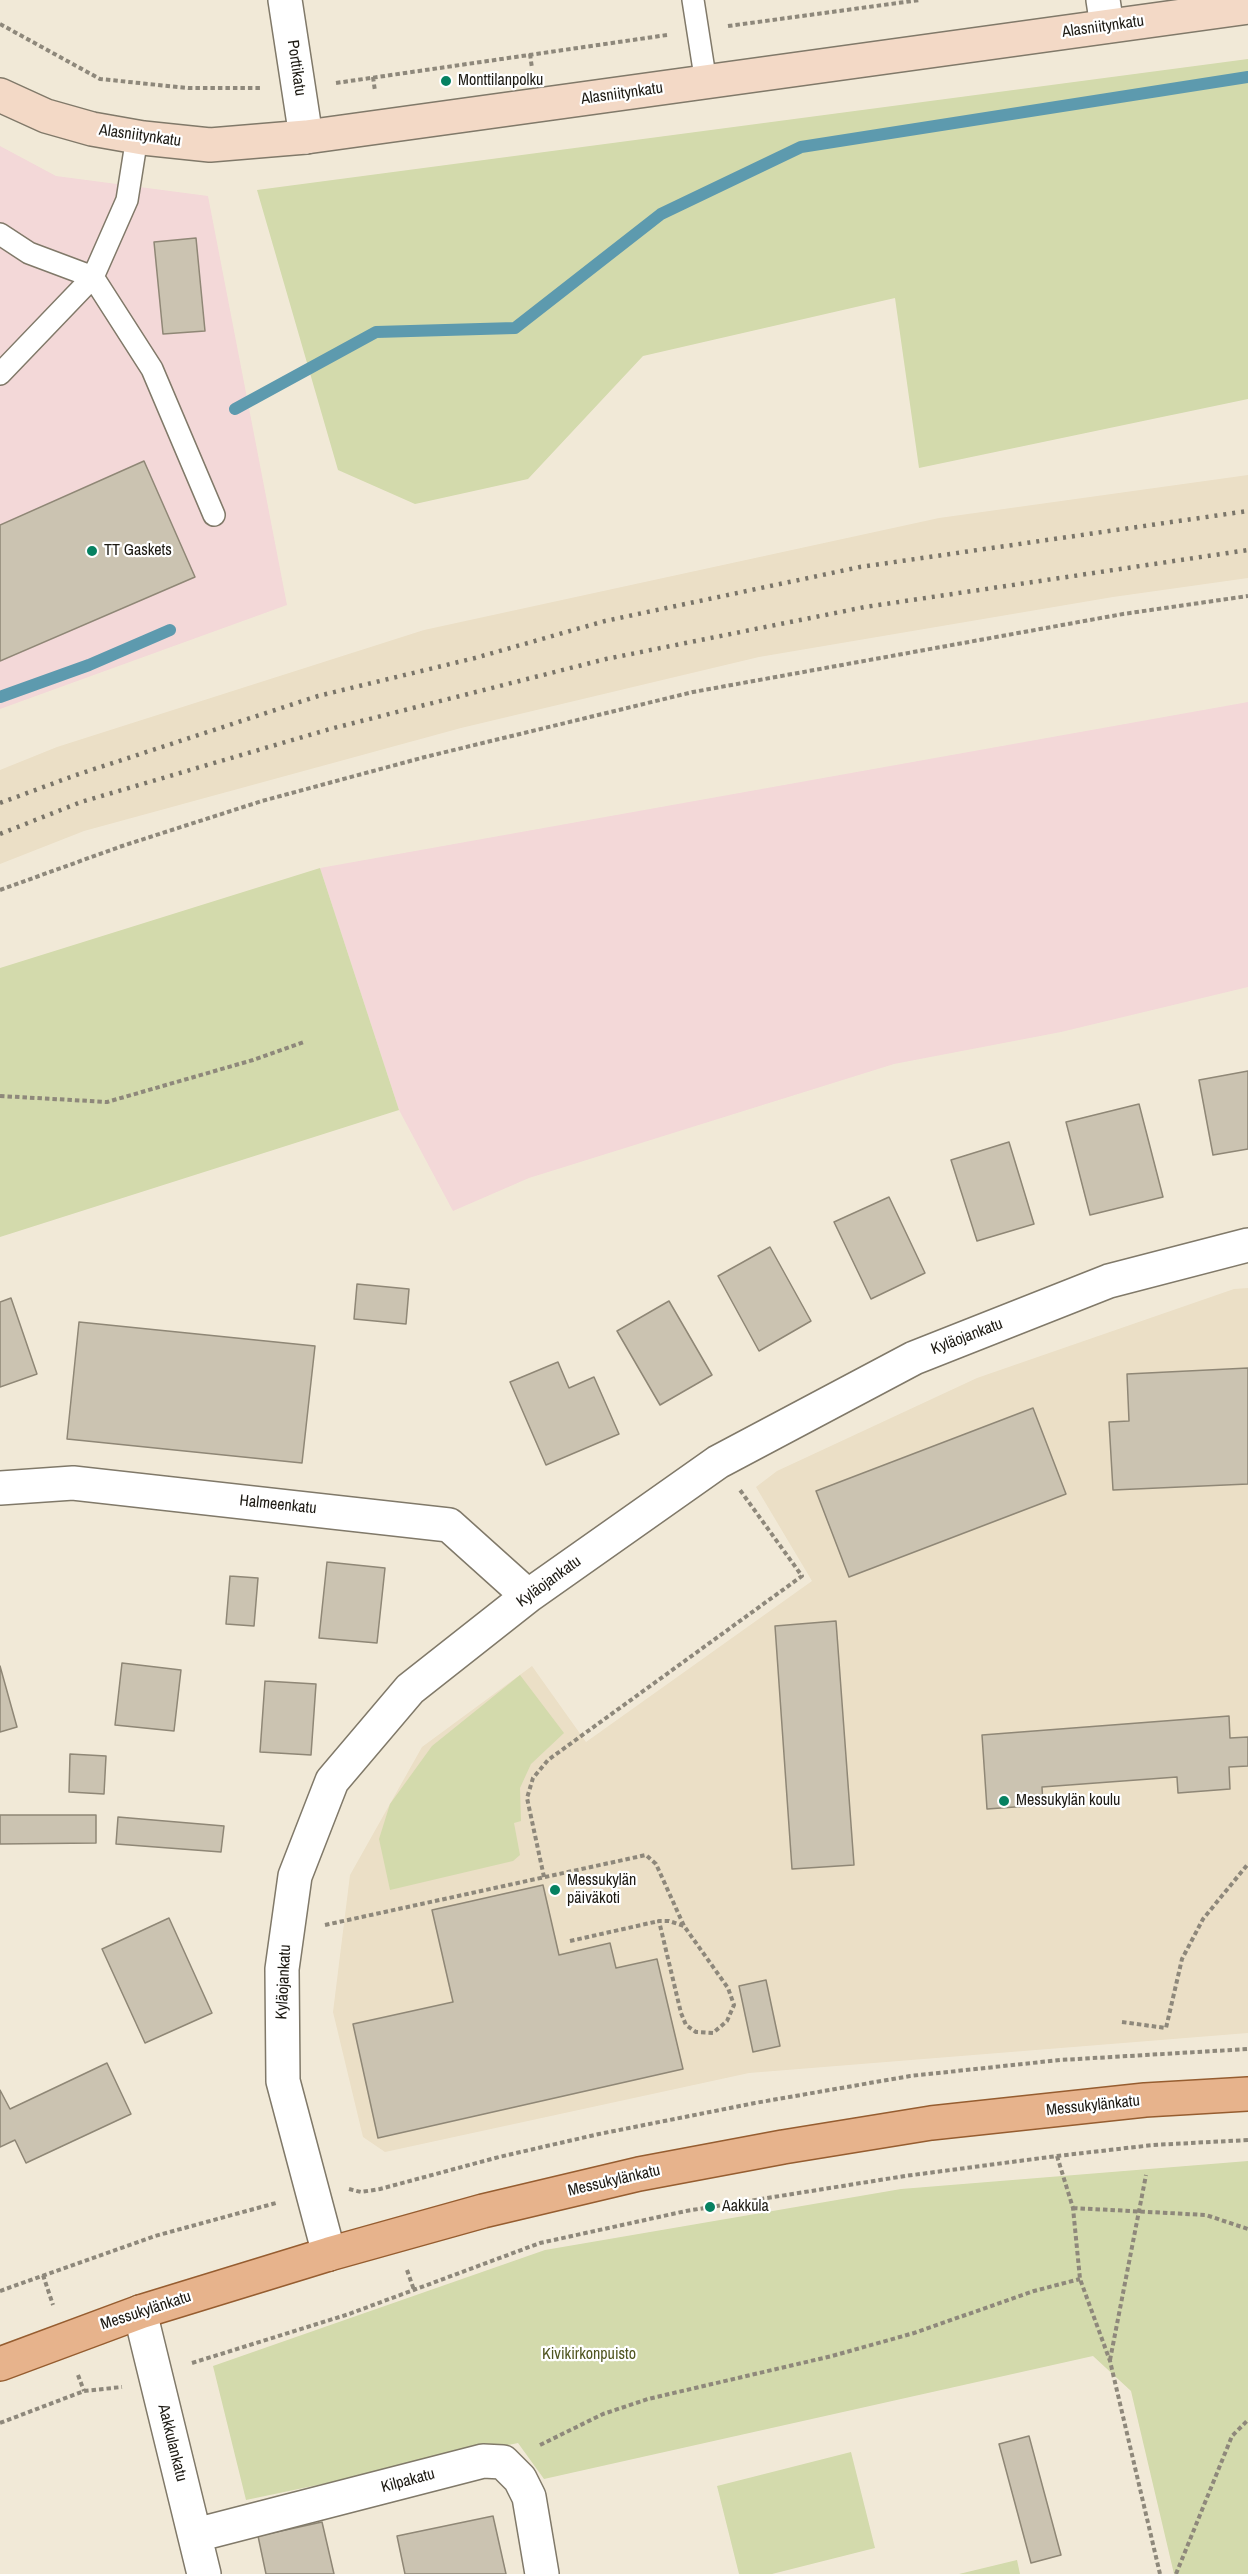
<!DOCTYPE html>
<meta charset="utf-8">
<style>
body{margin:0}
canvas{display:block;background:#f1e9d7}
</style>
<canvas width="1248" height="2574"></canvas>
<script>
const context = document.querySelector('canvas').getContext('2d');
context.lineJoin = 'round';
function paint(path, color) {
  context.fillStyle = color;
  context.fill(path, 'evenodd');
}
function poly(rows) {
  const path = new Path2D();
  for (const r of rows) {
    path.moveTo(r[0], r[1]);
    for (let i = 2; i < r.length; i += 2) path.lineTo(r[i], r[i + 1]);
  }
  return path;
}
function trace(path, color, width, dash) {
  context.strokeStyle = color;
  context.lineWidth = width;
  context.lineCap = dash ? 'butt' : 'round';
  context.setLineDash(dash || []);
  context.stroke(path);
}
function label(font, color, halo, rows, align = 'center') {
  context.font = font + ' "Archivo Narrow",sans-serif';
  context.lineWidth = 4.5;
  context.setLineDash([]);
  context.textBaseline = 'middle';
  context.strokeStyle = halo;
  context.fillStyle = color;
  for (const [text, x, y, turn = 0] of rows) {
    context.save();
    context.translate(x, y);
    context.rotate((+turn || 0) * Math.PI / 180);
    context.textAlign = isNaN(turn) ? turn : align;
    if (halo) context.strokeText(text, 0, 0);
    context.fillText(text, 0, 0);
    context.restore();
  }
}
const industrial = poly([
 [0,146,56,176,208,196,287,605,0,709],
 [1248,702,1248,987,1061,1032,894,1064,529,1178,453,1211,399,1110,320,868]
]);
const built = poly([
 [1248,475,1248,578,1113,597,759,657,461,728,84,831,0,864,0,770,57,747,424,630,939,518],
 [1248,1288,1248,2033,749,2073,385,2152,363,2137,333,2012,350,1875,422,1747,532,1666,586,1742,812,1581,756,1487,777,1471,977,1378,1234,1289]
]);
const green = poly([
 [1248,59,1248,399,919,468,895,298,643,356,528,479,415,504,338,470,257,190],
 [320,868,399,1110,0,1237,0,968],
 [520,1675,564,1733,531,1764,520,1788,521,1821,514,1823,520,1855,513,1861,390,1890,379,1839,390,1804,432,1746],
 [1248,2161,1248,2574,1174,2574,1131,2391,1093,2356,544,2479,518,2443,246,2500,213,2366,545,2250,901,2189],
 [851,2452,875,2548,772,2574,739,2574,717,2486],
 [1017,2560,1020,2574,959,2574]
]);
const stream = poly([
 [235,409,376,332,515,328,661,214,801,147,1248,77],
 [0,697,89,665,170,630]
]);
const building = poly([
 [196,238,205,331,163,334,154,242,196,238],
 [144,461,195,577,0,661,0,525,144,461],
 [1248,1071,1248,1149,1213,1155,1199,1080,1248,1071],
 [1139,1104,1163,1197,1090,1215,1066,1122,1139,1104],
 [1009,1142,1034,1224,977,1241,951,1160,1009,1142],
 [889,1197,925,1273,871,1299,834,1222,889,1197],
 [770,1247,811,1321,759,1351,718,1276,770,1247],
 [357,1284,409,1289,406,1324,354,1319,357,1284],
 [11,1298,37,1374,0,1387,0,1302,11,1298],
 [669,1301,712,1375,660,1405,617,1331,669,1301],
 [79,1322,315,1346,302,1463,67,1439,79,1322],
 [558,1362,569,1388,594,1377,619,1434,546,1465,510,1382,558,1362],
 [1248,1368,1248,1484,1113,1490,1109,1422,1129,1421,1127,1374,1248,1368],
 [1033,1408,1066,1494,849,1577,816,1491,1033,1408],
 [327,1562,385,1568,377,1643,319,1638,327,1562],
 [230,1576,258,1578,254,1626,226,1624,230,1576],
 [836,1621,854,1865,792,1869,775,1626,836,1621],
 [122,1663,181,1670,174,1731,115,1725,122,1663],
 [0,1666,17,1727,0,1732,0,1666],
 [265,1681,316,1684,311,1755,260,1752,265,1681],
 [1229,1716,1230,1738,1248,1737,1248,1766,1229,1767,1230,1789,1178,1793,1177,1777,1042,1787,1043,1805,987,1809,982,1735,1229,1716],
 [70,1754,106,1756,104,1794,69,1792,70,1754],
 [0,1815,96,1815,96,1843,0,1844,0,1815],
 [118,1817,224,1826,221,1852,116,1844,118,1817],
 [543,1885,559,1955,610,1943,616,1968,657,1959,683,2069,378,2138,353,2024,453,2002,432,1910,543,1885],
 [169,1918,212,2013,145,2043,102,1949,169,1918],
 [766,1980,780,2046,753,2052,739,1986,766,1980],
 [107,2063,131,2114,26,2163,15,2140,0,2147,0,2090,10,2109,107,2063],
 [1029,2436,1061,2555,1031,2563,999,2444,1029,2436],
 [493,2516,506,2574,405,2574,397,2536,493,2516],
 [322,2522,334,2574,266,2574,258,2536,322,2522]
]);
const path = poly([
 [0,24,100,79,188,88,260,88],
 [728,26,920,0],
 [530,54,532,68],
 [373,77,375,91],
 [336,83,667,35],
 [0,890,122,846,262,801,425,757,693,692,1123,614,1248,596],
 [0,1096,107,1102,253,1060,304,1042],
 [544,1877,527,1798,533,1778,548,1760,802,1576,740,1490],
 [325,1925,646,1855,656,1864,684,1926,728,1988,734,2005,727,2021,713,2033,696,2032,686,2025,681,2013,659,1921,669,1921,684,1926],
 [570,1941,659,1921],
 [1122,2022,1166,2028,1182,1959,1203,1919,1248,1864],
 [1057,2156,1073,2208,1080,2279,1110,2361,1160,2574],
 [349,2189,361,2192,380,2189,499,2157,599,2134,755,2103,910,2076,1060,2060,1248,2049],
 [1073,2208,1206,2215,1248,2229],
 [407,2270,414,2290],
 [43,2275,53,2305],
 [0,2291,155,2236,276,2203],
 [1110,2360,1146,2175],
 [192,2363,349,2314,540,2243,686,2211,905,2176,1057,2156,1153,2145,1248,2140],
 [78,2375,84,2391],
 [0,2423,84,2391,122,2387],
 [540,2445,603,2414,648,2399,832,2356,914,2333,1034,2291,1080,2279],
 [1176,2574,1232,2436,1248,2420]
]);
const lane = poly([
 [693,0,706,83],
 [0,234,29,253,93,277,152,369,214,515],
 [0,374,93,277,127,200,137,137]
]);
const street = poly([
 [285,0,306,137],
 [1103,0,1107,26],
 [0,1488,73,1483,449,1525,528,1596],
 [329,2254,283,2081,282,1969,295,1876,332,1781,410,1689,528,1596,718,1462,914,1358,1109,1281,1248,1245],
 [140,2312,204,2574],
 [196,2535,483,2461,503,2462,520,2479,529,2497,542,2574]
]);
const secondary = poly([
 [0,95,46,116,92,129,143,138,210,145,306,137,1248,7]
]);
const primary = poly([
 [0,2364,140,2312,329,2254,483,2211,639,2174,783,2147,931,2123,1145,2100,1248,2094]
]);
const rail = poly([
 [0,803,76,775,318,696,475,658,605,621,860,567,1248,511],
 [0,834,81,802,330,729,606,659,865,607,1248,550]
]);
const markers = [
 [446,81,6,"#068161"],
 [92,551,6,"#068161"],
 [1004,1801,6,"#068161"],
 [555,1890,6,"#068161"],
 [710,2207,6,"#068161"]
];
const streetNames = [
 ["Alasniitynkatu",1103,27,-8],
 ["Porttikatu",296,68,82],
 ["Alasniitynkatu",622,94,-8],
 ["Alasniitynkatu",140,136,8],
 ["Kyläojankatu",967,1337,-21],
 ["Halmeenkatu",278,1505,6],
 ["Kyläojankatu",549,1582,-36],
 ["Kyläojankatu",284,1982,-87],
 ["Messukylänkatu",1093,2106,-6],
 ["Messukylänkatu",614,2181,-13],
 ["Messukylänkatu",146,2311,-18],
 ["Aakkulankatu",172,2443,76],
 ["Kilpakatu",408,2481,-15]
];
const poiNames = [
 ["Monttilanpolku",458,81],
 ["TT Gaskets",104,551],
 ["Messukylän koulu",1016,1801],
 ["Messukylän",567,1881],
 ["päiväkoti",567,1899],
 ["Aakkula",722,2207]
];
const parkNames = [
 ["Kivikirkonpuisto",589,2355]
];
paint(industrial, '#f3d8d8');
paint(built, '#ebdfc6');
paint(green, '#d3daac');
trace(stream, '#5d9aae', 12);
paint(building, '#cbc3b1');
trace(building, '#8f8776', 1.5);
trace(lane, '#807969', 24);
trace(street, '#807969', 36);
trace(secondary, '#807969', 36);
trace(primary, '#965d30', 36);
trace(path, '#8e887b', 4, [4.5, 3]);
trace(lane, '#fff', 21);
trace(street, '#fff', 33);
trace(secondary, '#f3d9c6', 33);
trace(primary, '#e7b38c', 33);
trace(rail, '#7a7569', 4.5, [3, 6]);
for (const [x, y, r, color] of markers) {
  const dot = new Path2D();
  dot.arc(x, y, r, 0, 2 * Math.PI);
  context.fillStyle = color;
  context.fill(dot);
  trace(dot, '#fff', 2);
}
label('16px', '#1d1a13', '#fff', streetNames);
label('16px', '#1d1a13', '#fff', poiNames, 'left');
label('16px', '#515621', '#fff', parkNames);
</script>
